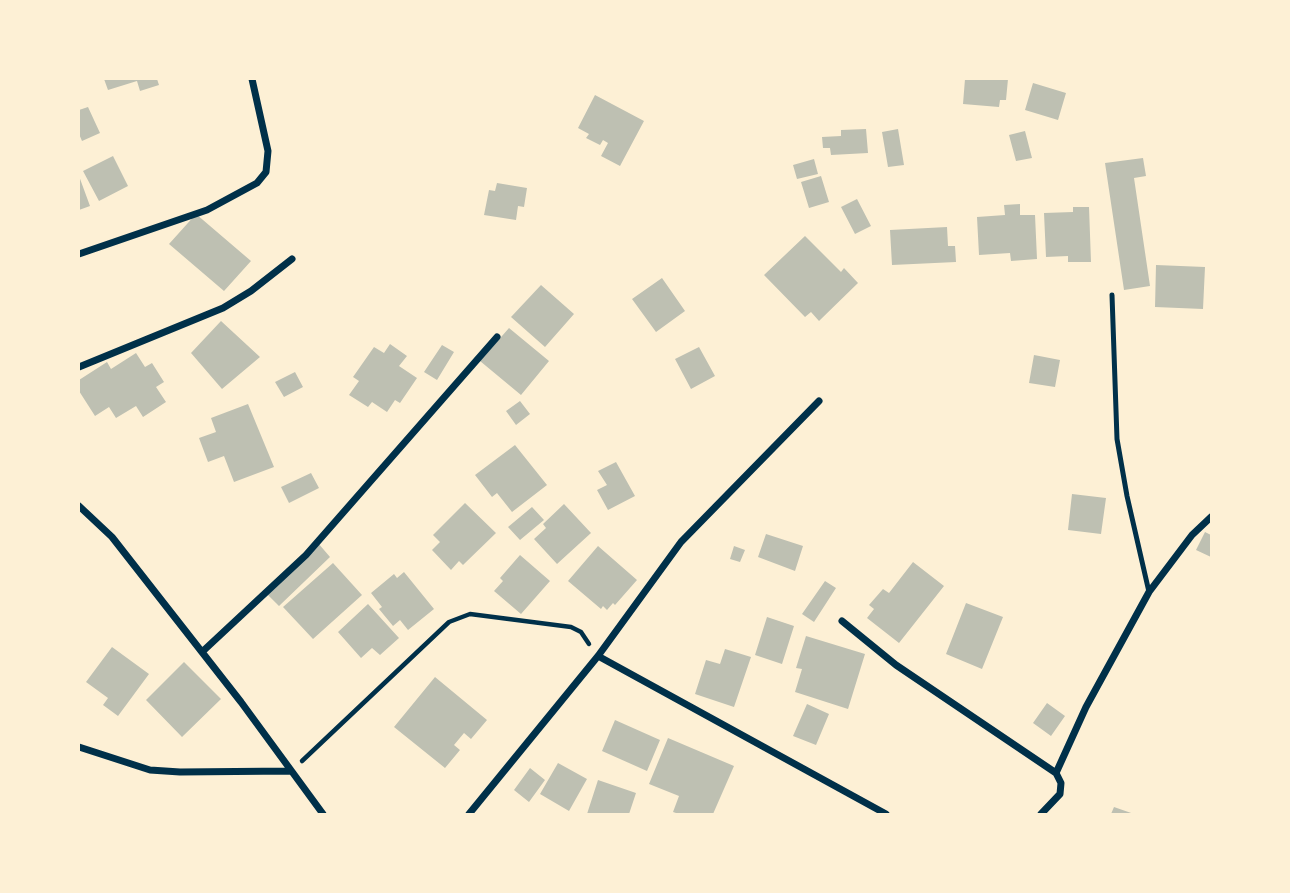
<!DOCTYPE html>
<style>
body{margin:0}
#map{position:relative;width:1290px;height:893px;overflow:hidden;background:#fdf0d5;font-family:Bitter,serif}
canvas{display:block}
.frame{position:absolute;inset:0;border:80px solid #fdf0d5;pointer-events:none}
</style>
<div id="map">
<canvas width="1290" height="893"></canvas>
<div class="frame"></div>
</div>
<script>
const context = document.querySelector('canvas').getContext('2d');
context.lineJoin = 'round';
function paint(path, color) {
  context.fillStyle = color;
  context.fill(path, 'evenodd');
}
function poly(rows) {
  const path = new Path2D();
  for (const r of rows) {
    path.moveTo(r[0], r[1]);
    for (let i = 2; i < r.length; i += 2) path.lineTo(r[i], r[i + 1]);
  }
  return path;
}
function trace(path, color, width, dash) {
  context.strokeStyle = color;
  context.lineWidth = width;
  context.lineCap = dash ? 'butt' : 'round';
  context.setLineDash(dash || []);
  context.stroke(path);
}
const building = poly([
 [104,79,157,79,159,85,140,91,137,81,108,90],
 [965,79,1008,79,1006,100,1000,100,999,107,963,104],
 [1033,83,1066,93,1058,120,1025,110],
 [595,95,644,121,620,166,601,156,608,143,603,140,600,145,586,138,589,134,578,128],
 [88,107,100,133,82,141,79,134,79,110],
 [866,129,868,153,831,155,830,148,823,148,822,137,841,136,841,130],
 [898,129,904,165,888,167,882,132],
 [1025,131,1032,158,1016,161,1009,135],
 [113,156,128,186,99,201,83,171],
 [1143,158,1146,176,1134,178,1150,286,1124,290,1105,163],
 [814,159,818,174,797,179,793,165],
 [79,176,90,206,79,210],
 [821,176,829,202,809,208,801,182],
 [497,183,527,188,524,207,518,206,516,220,484,215,489,190,495,191],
 [857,199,871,226,855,234,841,207],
 [1020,204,1020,215,1035,215,1037,259,1011,261,1010,253,979,255,977,217,1005,215,1004,205],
 [1073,207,1089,207,1091,262,1068,262,1068,256,1046,257,1044,213,1073,212],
 [196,214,251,261,224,291,169,244],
 [947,227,948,246,955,246,956,262,892,265,890,230],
 [805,236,841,272,844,268,858,283,819,321,811,312,805,317,764,275],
 [1156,265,1205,267,1203,309,1155,307],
 [662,278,685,311,656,332,632,299],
 [541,285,574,314,545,347,511,317],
 [221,321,260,357,222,389,191,353],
 [509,328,549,361,521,395,480,361],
 [390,344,407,356,399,366,417,378,400,403,395,400,387,412,372,402,368,407,349,395,359,381,353,377,374,347,384,353],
 [442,345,454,352,437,380,424,372],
 [699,347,715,376,691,389,675,359],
 [136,353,145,367,152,363,164,382,156,387,166,402,143,417,136,406,116,418,109,407,95,416,79,391,79,380,107,362,111,369],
 [1034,355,1060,360,1055,387,1029,383],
 [295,372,303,387,284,397,275,382],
 [520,401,530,414,516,425,506,411],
 [248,404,274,467,234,482,224,456,208,462,199,438,216,432,211,418],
 [515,445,547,485,512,512,497,493,492,497,475,475],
 [616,462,635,496,608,510,597,490,607,485,598,471],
 [311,473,319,488,289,503,281,487],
 [1072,494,1106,498,1101,534,1068,530],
 [465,503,496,533,463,565,459,561,451,570,432,550,440,542,433,535],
 [564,504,591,533,557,564,534,539,546,528,543,524],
 [532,507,544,520,520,540,508,527],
 [1205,532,1211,535,1211,557,1196,550],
 [766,534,803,546,795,571,758,557],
 [318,543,330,557,279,606,266,593],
 [598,546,637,580,615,605,613,603,607,610,603,606,601,609,568,581],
 [734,546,745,550,740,562,730,559],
 [520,555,550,581,521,614,494,591,503,581,500,578],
 [913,562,944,586,899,643,867,618,874,609,869,605,883,589,889,593],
 [333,563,362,595,313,639,283,607],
 [404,572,434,609,408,630,400,620,393,626,379,609,382,607,371,593,394,574,397,578],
 [825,581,836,588,814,622,802,614],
 [966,603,1003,617,982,669,946,654],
 [368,604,399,638,380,655,372,648,361,658,338,632],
 [767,617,794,626,782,664,755,655],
 [806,636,865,654,848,709,795,692,802,669,796,668],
 [112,647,149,674,118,716,103,705,108,698,86,682],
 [725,649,751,657,734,707,695,694,706,660,720,664],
 [184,662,221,699,182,737,146,700],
 [435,677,487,720,471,739,464,733,454,745,460,750,445,768,394,727],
 [1047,703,1065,716,1051,736,1033,723],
 [807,704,829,714,816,745,793,736],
 [615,720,660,740,647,771,602,751],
 [668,738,734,766,713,814,679,814,673,812,679,796,649,784],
 [558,763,587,779,569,811,540,794],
 [530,768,545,780,529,802,514,790],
 [598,780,636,793,629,814,587,814],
 [1114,807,1134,814,1111,814]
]);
const path = poly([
 [302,761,449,622,470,614,571,627,581,632,589,644]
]);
const service = poly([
 [1112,295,1117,439,1127,496,1149,592]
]);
const minor = poly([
 [79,254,207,210,257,183,266,172,268,151,252,79],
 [79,367,223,308,251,291,292,259],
 [79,506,112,537,241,702,323,814],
 [842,621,896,665,1056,773,1061,783,1060,794,1041,814],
 [202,652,306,555,497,337],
 [598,656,886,814],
 [79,747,150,770,180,772,291,771],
 [1056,773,1086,707,1149,592,1192,535,1211,517],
 [469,814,598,656,681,542,819,401]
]);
paint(building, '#bec0b2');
trace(path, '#003049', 4.5);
trace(service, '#003049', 5);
trace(minor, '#003049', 7);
</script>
